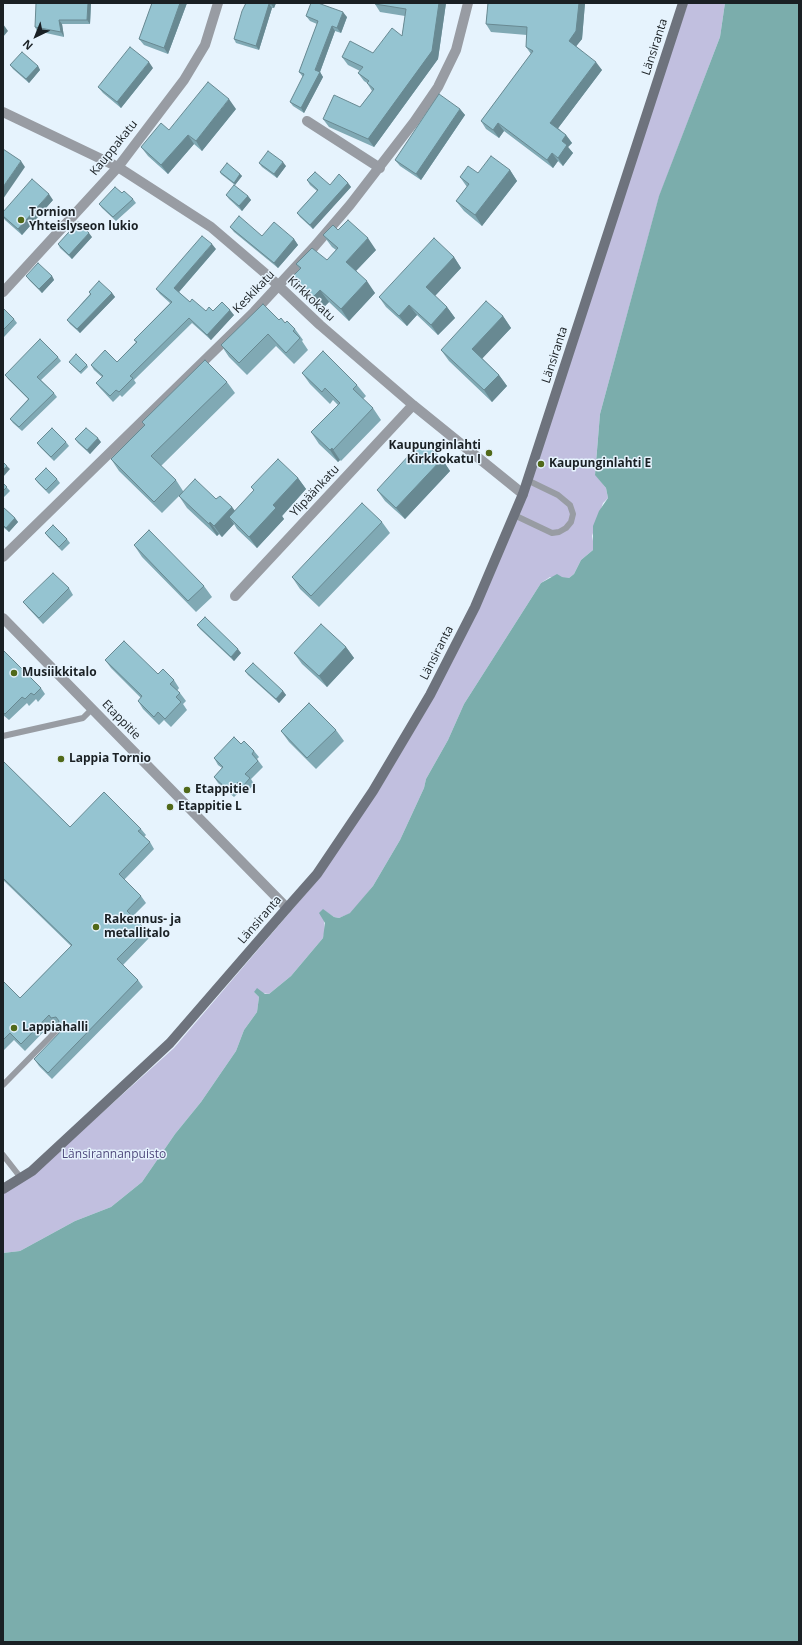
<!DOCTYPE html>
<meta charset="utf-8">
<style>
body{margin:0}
#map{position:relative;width:802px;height:1645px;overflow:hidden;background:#e6f3fd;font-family:"Open Sans",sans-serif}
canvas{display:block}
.frame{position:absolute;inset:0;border:4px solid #1a2024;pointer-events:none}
.north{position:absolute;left:16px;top:16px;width:40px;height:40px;-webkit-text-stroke:3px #e6f3fd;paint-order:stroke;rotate:223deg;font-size:11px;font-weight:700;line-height:16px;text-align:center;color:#1a2024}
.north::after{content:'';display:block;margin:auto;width:14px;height:18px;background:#1a2024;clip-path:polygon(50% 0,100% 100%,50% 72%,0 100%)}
</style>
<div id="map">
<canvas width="802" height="1645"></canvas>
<div class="frame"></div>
<div class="north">N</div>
</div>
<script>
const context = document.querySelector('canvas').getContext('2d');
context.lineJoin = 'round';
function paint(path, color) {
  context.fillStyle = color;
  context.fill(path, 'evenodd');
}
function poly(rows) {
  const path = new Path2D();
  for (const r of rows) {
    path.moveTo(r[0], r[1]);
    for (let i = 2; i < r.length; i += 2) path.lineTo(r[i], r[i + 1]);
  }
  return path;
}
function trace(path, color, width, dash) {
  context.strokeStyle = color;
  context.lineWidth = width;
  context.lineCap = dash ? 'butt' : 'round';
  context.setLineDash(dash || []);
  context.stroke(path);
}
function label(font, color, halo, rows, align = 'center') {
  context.font = font + ' "Open Sans",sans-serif';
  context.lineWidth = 3;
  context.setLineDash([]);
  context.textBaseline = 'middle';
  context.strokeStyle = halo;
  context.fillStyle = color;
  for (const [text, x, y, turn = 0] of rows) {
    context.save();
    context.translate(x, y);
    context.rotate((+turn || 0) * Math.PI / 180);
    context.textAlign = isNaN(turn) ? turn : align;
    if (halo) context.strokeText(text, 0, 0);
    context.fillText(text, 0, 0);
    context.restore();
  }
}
const green = poly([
 [688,3,725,3,720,37,659,197,600,414,595,474,606,488,608,498,603,503,592,536,594,546,593,550,581,560,574,574,569,578,550,577,541,583,464,704,448,740,426,779,424,788,400,840,373,886,351,913,339,918,334,917,323,910,325,930,323,938,291,976,269,994,254,992,259,997,257,1012,244,1030,236,1051,201,1102,175,1134,142,1182,111,1207,75,1221,20,1251,3,1253,3,1192,34,1174,174,1048,320,877,478,611]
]);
const water = poly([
 [725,3,799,3,799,1642,3,1642,3,1253,20,1251,75,1221,111,1207,142,1182,175,1134,201,1102,236,1051,244,1030,257,1012,259,997,254,992,257,988,265,994,269,994,291,976,323,938,325,923,319,913,323,909,334,917,339,918,350,913,373,886,400,840,424,788,426,779,448,740,464,704,541,583,557,574,562,577,569,578,574,574,581,560,593,550,593,526,599,511,608,498,606,488,595,475,600,414,659,196,720,37]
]);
const lane = poly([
 [514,515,552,533,559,532,566,528,571,522,573,514,570,505,558,495,527,480],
 [3,736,83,718,92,709],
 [3,1085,59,1028],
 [3,1155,21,1178]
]);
const street = poly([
 [3,112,118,167,211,227,266,274,320,325,413,405,523,494],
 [307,121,380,168],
 [3,292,118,167,184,80,205,45,218,3],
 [3,557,254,312,314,247,350,205,414,122,438,87,456,50,468,3],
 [235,596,413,405],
 [3,618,287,908]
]);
const secondary = poly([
 [3,1189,32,1171,170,1043,287,908,317,874,373,791,430,695,475,607,523,494,683,3]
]);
const wall = poly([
 [91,3,90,24,62,24,64,37,37,31,35,27],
 [152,3,187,3,168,54,144,45,139,39],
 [246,3,276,3,274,8,272,8,259,50,236,43,234,39],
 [375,3,446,3,438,59,374,147,329,127,323,119,360,107,372,91,367,83,364,81,358,73,360,71,348,65,342,57,373,53,402,36,405,16,380,12,375,4],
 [488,3,585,3,582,39,576,46,602,70,558,128,566,135,572,143,568,147,573,153,563,166,558,161,553,168,504,131,499,138,486,129,481,121,531,54,526,47,527,35,491,32,486,24],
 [306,16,347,17,341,33,335,31,320,72,323,77,304,113,293,106,290,102,303,77,299,72,317,24,310,21],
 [10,65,38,66,40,70,29,83,13,69],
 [153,68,121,108,103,93,98,87],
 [236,109,202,151,194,144,168,174,148,156,141,147,169,130],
 [460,109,465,115,421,180,400,166,395,160],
 [259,163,286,166,277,178,262,167],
 [510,170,517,181,482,226,464,211,456,201,467,187,460,177,478,173],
 [220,172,240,174,242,176,235,185,221,174],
 [307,180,330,185,348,183,351,187,313,229,300,217,297,213,317,191,310,185],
 [122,193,133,199,136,203,116,221,102,208,99,204],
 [226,195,248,196,251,200,242,211,229,199],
 [53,200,22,235,5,220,3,217,3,212],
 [230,227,262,236,294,239,298,245,278,268,234,232],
 [338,230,376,250,356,271,375,293,349,321,329,302,322,309,300,289,292,277,300,269,296,264,327,260,336,250,332,247,323,235],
 [92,237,72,259,60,248,58,244],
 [216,249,179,292,190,302,206,311,213,311,234,315,211,340,192,323,134,380,136,383,122,397,120,395,113,402,100,388,96,383,102,377,94,370,91,365,117,362,136,342,134,340,170,303,160,294,156,289],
 [454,257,461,268,435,296,447,307,455,318,438,335,417,315,407,326,386,307,379,297],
 [26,276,52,276,54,280,42,293,29,280],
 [89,292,112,293,115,297,80,333,70,324,67,320,90,294],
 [3,308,14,319,17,323,4,337,3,336],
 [503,316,511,328,482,358,499,375,507,386,492,402,449,361,441,350],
 [279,320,295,329,303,340,302,341,308,350,294,364,276,346,247,375,229,357,221,345],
 [58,357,61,361,41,380,54,393,57,397,22,431,13,423,10,419,28,399,8,379,5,375],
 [69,362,87,365,88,367,81,374],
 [302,373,357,385,366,396,363,399,373,408,381,420,341,461,340,460,338,462,319,444,311,432,338,405,333,400,330,404,310,384],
 [227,382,235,393,161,466,176,480,183,491,216,499,232,507,235,511,254,491,251,487,298,478,306,489,282,516,284,519,257,548,237,529,234,524,222,537,219,534,217,536,187,508,179,496,162,513,119,471,111,459,144,425,142,422],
 [75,439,101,442,90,454,78,443],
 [66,442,69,446,54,461,40,447,37,443],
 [442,459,450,471,405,519,385,501,377,490],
 [35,479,57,479,60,483,49,494,38,483],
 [3,483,10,491,3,498],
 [3,507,15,518,18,522,9,532,3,527],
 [382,522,390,533,319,607,300,589,292,577],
 [45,533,67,539,70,543,62,551,48,537],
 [134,545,204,586,212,597,196,612,142,557],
 [69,588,73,595,43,624,28,608,23,602],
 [197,625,241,653,234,661,200,629],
 [346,647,354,658,327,687,302,664,294,653],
 [3,650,41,688,45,694,38,702,36,699,29,706,27,703,9,720,3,715],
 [105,660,158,674,174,680,179,688,177,691,180,693,186,701,183,704,187,710,171,727,164,720,159,725,143,709,138,701,141,698,111,668],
 [245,671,283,691,286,695,279,703,248,675],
 [336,730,344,741,316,769,289,742,281,731],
 [241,744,254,751,259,757,257,759,263,767,251,779,254,784,247,792,243,788,234,797,218,783,214,777,222,768,218,765,214,758],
 [3,761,70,827,141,829,146,835,144,837,150,842,154,849,124,880,141,896,146,903,132,917,146,930,150,937,123,965,138,980,143,987,52,1079,39,1066,34,1059,62,1030,58,1024,56,1025,53,1022,25,1051,14,1040,3,1051,3,981,20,998,71,946,3,880]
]);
const shadedWall = poly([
 [88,3,91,3,90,24,87,20],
 [180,3,187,3,168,54,164,48],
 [271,3,276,3,274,8,271,4],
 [439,3,446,3,438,59,374,147,368,139],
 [579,3,585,3,582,39,574,49,569,41],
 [269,4,272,8,259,50,256,46],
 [343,12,347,17,341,33,337,28],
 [59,20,62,24,64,37,61,32],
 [3,24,8,31,3,37],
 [332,26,335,31,320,72,323,77,304,113,301,108],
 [149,62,153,68,121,108,117,102],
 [596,62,602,70,556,131,550,123],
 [38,66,40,70,29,83,26,79],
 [229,99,236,109,202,151,196,141],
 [460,109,465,115,421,180,416,174],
 [498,123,504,131,499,138,493,130],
 [188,135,194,144,168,174,161,165],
 [566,135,572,143,568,147,573,153,563,166,558,158,562,141],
 [552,153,558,161,553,168,547,160],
 [21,161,25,167,3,199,3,187],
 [283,162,286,166,277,178,274,174],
 [510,170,517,181,482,226,475,215],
 [240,174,242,176,235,185,234,183],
 [348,183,351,187,313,229,310,225],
 [49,194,53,200,22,235,18,229],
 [248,196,251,200,242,211,239,206],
 [89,233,92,237,72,259,69,255],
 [368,238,376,250,354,273,346,262],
 [294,239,298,245,278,268,274,263],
 [212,244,216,249,178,293,174,288],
 [454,257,461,268,433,298,426,287],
 [52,276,54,280,42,293,39,289],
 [367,281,375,293,349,321,341,309],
 [320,290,329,302,322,309,313,297],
 [112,293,115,297,80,333,77,329],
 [409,305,417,315,407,326,399,316],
 [447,307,455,318,438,335,431,325],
 [230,310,234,315,211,340,207,335],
 [503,316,511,328,480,361,472,349],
 [499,375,507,386,492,402,484,390],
 [98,438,101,442,90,454,87,450],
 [332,448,340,460,338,462,330,450],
 [442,459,450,471,405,519,396,508],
 [7,466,10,469,3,477,3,470],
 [298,478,306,489,282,516,284,519,257,548,249,537,273,505],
 [232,507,240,518,229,517,234,524,222,537,214,526],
 [15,518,18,522,9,532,6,528],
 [210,522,219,534,217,536,209,524],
 [346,647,354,658,327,687,319,676],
 [238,649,241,653,234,661,231,657],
 [283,691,286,695,279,703,276,699]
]);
const building = poly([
 [36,3,88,3,87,20,59,20,61,32,35,27,36,3],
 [152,3,180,3,164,48,139,39,152,3],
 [246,3,271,3,271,4,269,4,256,46,234,39,242,11,246,3],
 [311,3,318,3,343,12,337,28,332,26,315,70,320,72,301,108,290,102,304,74,299,72,318,21,306,16,311,3],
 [375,3,439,3,432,51,368,139,323,119,334,95,360,107,374,89,367,83,369,81,358,73,363,67,342,57,350,41,373,53,392,28,402,36,406,9,375,4,375,3],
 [488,3,579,3,576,31,569,41,596,62,550,123,566,135,562,141,567,145,558,158,552,153,547,160,498,123,493,130,481,121,533,51,526,47,527,27,486,24,488,3],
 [130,47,149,62,117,102,98,87,130,47],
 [22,52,38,66,26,79,10,65,22,52],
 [208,82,229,99,196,141,188,135,161,165,141,147,161,123,169,130,208,82],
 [439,94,460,109,416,174,395,160,439,94],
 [3,149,21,161,3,187,3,149],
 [268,151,283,162,274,174,259,163,268,151],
 [491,156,510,170,475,215,456,201,469,184,460,177,468,166,478,173,491,156],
 [227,163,240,174,234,183,220,172,227,163],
 [315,172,330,185,339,174,348,183,310,225,297,213,318,190,307,180,315,172],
 [32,179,49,194,18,229,3,216,3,212,32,179],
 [234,185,248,196,239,206,226,195,234,185],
 [115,187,122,193,124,191,133,199,113,217,99,204,115,187],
 [239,216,262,236,274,222,294,239,274,263,230,227,239,216],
 [348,220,368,238,346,262,367,281,341,309,320,290,313,297,292,277,301,268,296,264,312,248,327,260,338,248,323,235,333,225,338,230,348,220],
 [78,222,89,233,69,255,58,244,78,222],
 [202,236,212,244,174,288,190,302,192,299,206,311,209,307,213,311,222,302,230,310,207,335,189,318,130,376,133,378,119,392,116,390,110,396,96,383,103,376,91,365,105,350,117,362,137,342,134,340,172,302,156,289,202,236],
 [434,238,454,257,426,287,447,307,431,325,409,305,399,316,379,297,434,238],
 [38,263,52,276,39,289,26,276,38,263],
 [99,281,112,293,77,329,67,320,91,294,89,292,99,281],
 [486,301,503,316,472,349,499,375,484,390,441,350,486,301],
 [263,304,279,320,281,318,285,323,287,321,295,329,293,331,300,338,286,353,268,334,239,363,221,345,263,304],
 [3,308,14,319,3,330,3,308],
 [40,339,58,357,37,377,54,393,19,427,10,419,29,399,5,375,40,339],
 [323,351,357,385,353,389,373,408,333,450,332,448,330,450,311,432,340,403,325,388,322,392,302,373,323,351],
 [76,354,87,365,80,372,69,362,76,354],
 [205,360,227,382,151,456,176,480,154,502,111,459,145,425,142,422,205,360],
 [52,428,66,442,51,457,37,443,52,428],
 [86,428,98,438,87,450,75,439,86,428],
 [422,441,442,459,396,508,377,490,422,441],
 [278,459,298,478,273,505,276,508,249,537,229,517,254,490,251,487,278,459],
 [3,462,7,466,3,470,3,462],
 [46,468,57,479,46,490,35,479,46,468],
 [195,479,216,499,220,496,232,507,214,526,210,522,209,524,179,496,195,479],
 [3,483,7,487,3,491,3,483],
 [362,503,382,522,311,596,292,577,362,503],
 [3,507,15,518,6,528,3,525,3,507],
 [53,525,67,539,59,547,45,533,53,525],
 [149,530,204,586,188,601,134,545,149,530],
 [53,573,69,588,39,618,23,602,53,573],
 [205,617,238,649,231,657,197,625,205,617],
 [321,624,346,647,319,676,294,653,321,624],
 [124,641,158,674,163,669,174,680,170,684,180,693,176,697,181,702,165,719,158,712,154,717,138,701,142,696,105,660,124,641],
 [3,650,41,688,34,695,31,693,25,699,22,697,5,714,3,713,3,650],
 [253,663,283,691,276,699,245,671,253,663],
 [309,703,336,730,307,758,281,731,309,703],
 [234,737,241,744,244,741,254,751,252,754,258,761,245,774,250,778,243,786,238,782,229,791,214,777,223,767,214,758,234,737],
 [3,761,70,827,104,792,141,829,138,831,150,842,119,874,141,896,127,911,146,930,117,959,138,980,48,1073,34,1059,63,1029,58,1024,59,1021,56,1017,51,1018,49,1015,21,1044,10,1033,3,1040,3,981,20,998,72,945,3,878,3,761]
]);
const markers = [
 [21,220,4,"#516919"],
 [489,453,4,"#516919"],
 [541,464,4,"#516919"],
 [14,673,4,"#516919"],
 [61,759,4,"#516919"],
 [187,790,4,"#516919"],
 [170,807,4,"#516919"],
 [96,927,4,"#516919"],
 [14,1028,4,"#516919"]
];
const streetNames = [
 ["Länsiranta",655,47,-72],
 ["Kauppakatu",114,148,-51],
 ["Keskikatu",254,292,-46],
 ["Kirkkokatu",311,299,43],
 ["Länsiranta",555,355,-72],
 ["Ylipäänkatu",315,491,-47],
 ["Länsiranta",437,653,-63],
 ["Etappitie",121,720,46],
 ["Länsiranta",260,920,-49]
];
const poiNames = [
 ["Tornion",29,213],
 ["Yhteislyseon lukio",29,227],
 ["Kaupunginlahti",481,446,"right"],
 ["Kirkkokatu I",481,460,"right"],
 ["Kaupunginlahti E",549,464],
 ["Musiikkitalo",22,673],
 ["Lappia Tornio",69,759],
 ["Etappitie I",195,790],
 ["Etappitie L",178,807],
 ["Rakennus- ja",104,920],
 ["metallitalo",104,934],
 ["Lappiahalli",22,1028]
];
const parkNames = [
 ["Länsirannanpuisto",114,1155]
];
paint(green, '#c1bfdf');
paint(water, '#7badac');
trace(lane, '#989ca3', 6);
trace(street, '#989ca3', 10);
trace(secondary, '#6e737d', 10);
paint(wall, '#80a9b4');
paint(shadedWall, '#688992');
paint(building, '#95c4d1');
trace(building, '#688992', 1);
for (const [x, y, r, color] of markers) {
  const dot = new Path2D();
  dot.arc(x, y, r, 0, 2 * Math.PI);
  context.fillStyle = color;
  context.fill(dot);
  trace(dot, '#e6f3fd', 1.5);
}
label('12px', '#1a2024', '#e6f3fd', streetNames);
label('bold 12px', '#1a2024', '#e6f3fd', poiNames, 'left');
label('12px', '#4f497c', '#e6f3fd', parkNames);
</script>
